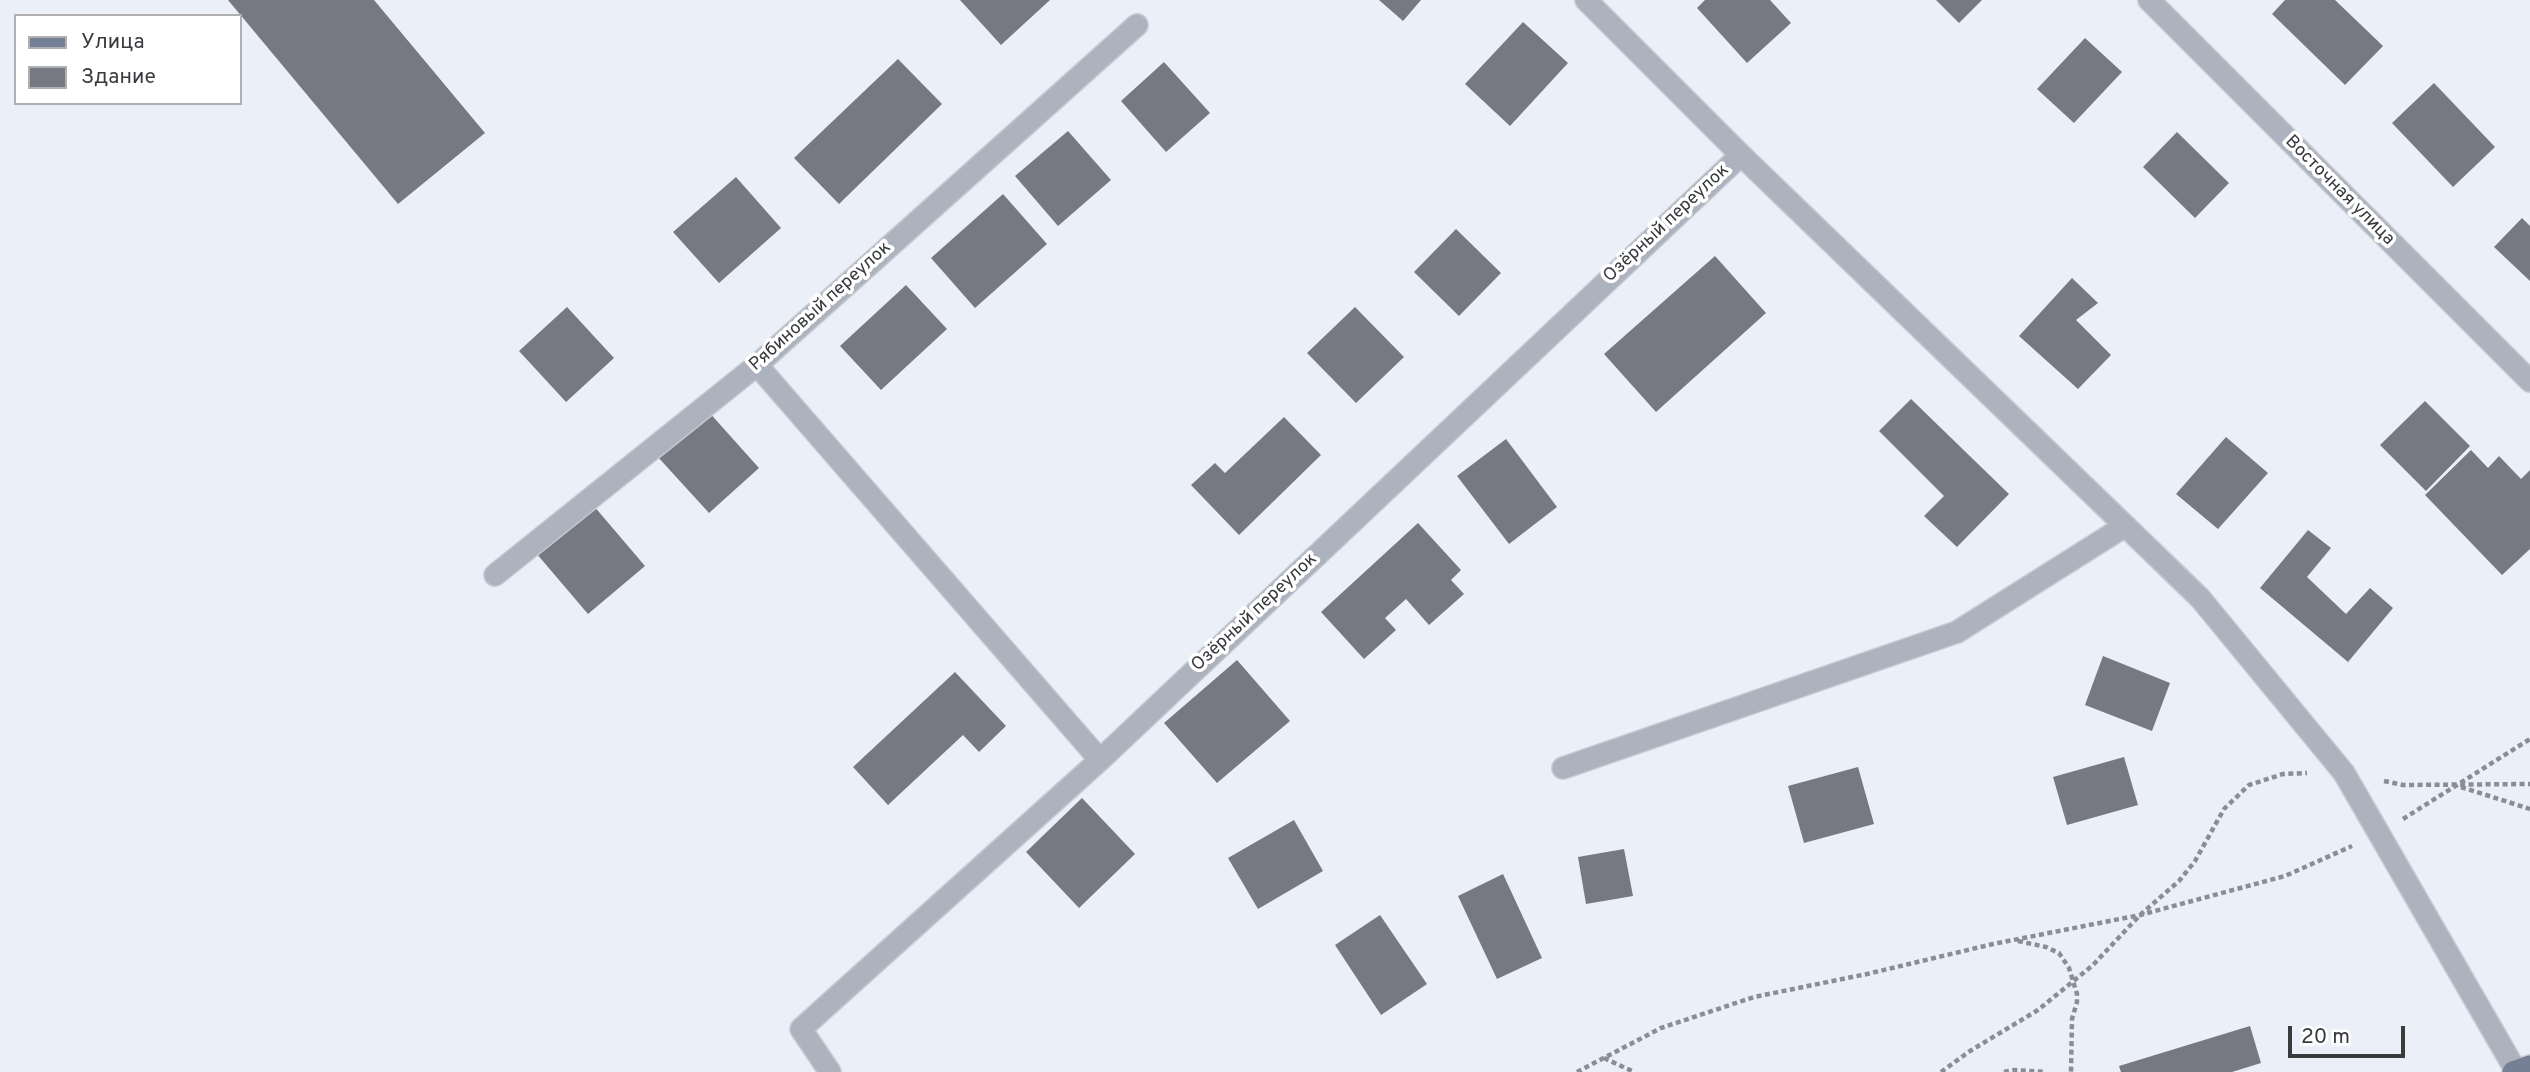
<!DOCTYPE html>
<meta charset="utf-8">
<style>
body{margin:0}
#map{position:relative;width:2530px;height:1072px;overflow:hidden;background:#ebeff8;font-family:Overpass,sans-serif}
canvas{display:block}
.legend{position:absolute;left:14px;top:14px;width:228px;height:91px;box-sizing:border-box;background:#fff;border:2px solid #b0b0b2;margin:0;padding:9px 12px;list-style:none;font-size:21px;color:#393a3e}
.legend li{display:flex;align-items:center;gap:14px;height:35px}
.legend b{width:35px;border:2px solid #b0b0b2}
.scale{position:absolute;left:2288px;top:1026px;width:117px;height:32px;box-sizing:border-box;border:4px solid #393a3e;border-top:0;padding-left:9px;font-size:21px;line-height:24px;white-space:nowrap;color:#393a3e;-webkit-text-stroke:5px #fff;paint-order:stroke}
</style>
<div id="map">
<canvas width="2530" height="1072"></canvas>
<ul class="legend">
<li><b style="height:9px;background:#757f95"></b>Улица</li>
<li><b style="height:19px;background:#767981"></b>Здание</li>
</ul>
<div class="scale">20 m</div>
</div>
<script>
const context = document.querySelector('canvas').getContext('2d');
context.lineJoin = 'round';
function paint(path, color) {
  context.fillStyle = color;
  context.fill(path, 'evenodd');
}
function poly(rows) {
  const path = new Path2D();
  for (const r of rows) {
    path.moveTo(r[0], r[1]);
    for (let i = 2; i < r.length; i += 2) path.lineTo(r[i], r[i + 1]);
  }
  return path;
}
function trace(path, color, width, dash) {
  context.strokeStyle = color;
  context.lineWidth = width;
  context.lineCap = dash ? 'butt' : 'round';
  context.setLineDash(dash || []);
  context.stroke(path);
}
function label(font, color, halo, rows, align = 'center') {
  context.font = font + ' Overpass,sans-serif';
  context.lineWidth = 7;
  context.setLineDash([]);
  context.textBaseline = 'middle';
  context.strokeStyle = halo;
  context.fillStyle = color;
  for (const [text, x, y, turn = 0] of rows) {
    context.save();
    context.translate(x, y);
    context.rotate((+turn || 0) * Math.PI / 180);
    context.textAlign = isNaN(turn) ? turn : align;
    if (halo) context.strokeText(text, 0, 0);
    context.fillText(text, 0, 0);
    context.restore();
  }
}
const building = poly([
 [228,0,374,0,485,133,398,204],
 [960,0,1050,0,1001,45],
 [1379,0,1421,0,1403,21],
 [1705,0,1770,0,1791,23,1747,63,1697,8],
 [1936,0,1982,0,1959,23],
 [2285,0,2335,0,2383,46,2345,85,2272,14],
 [1523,22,1568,63,1510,126,1465,84],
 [2085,38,2122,72,2074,123,2037,89],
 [898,59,942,104,839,204,794,158],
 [1164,62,1210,113,1166,152,1121,101],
 [2434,83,2495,147,2453,187,2392,123],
 [1068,131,1111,180,1058,226,1015,176],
 [2177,132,2229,183,2195,218,2143,167],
 [736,177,781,228,719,283,673,232],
 [1003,194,1047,244,975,308,931,258],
 [2522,218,2530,226,2530,281,2494,247],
 [1456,229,1501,273,1459,316,1414,272],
 [1715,256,1766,313,1656,412,1604,354],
 [2072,278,2098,303,2076,320,2111,355,2078,389,2019,336],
 [906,285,947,329,881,390,840,346],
 [567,307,614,358,566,402,519,351],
 [1355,307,1404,357,1356,403,1307,353],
 [1911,399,2009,494,1957,547,1924,516,1944,496,1879,431],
 [2425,401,2470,446,2426,491,2380,445],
 [707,410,759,468,709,513,657,456],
 [1284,417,1321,455,1239,535,1191,485,1215,463,1225,473],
 [2226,437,2268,473,2218,529,2176,494],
 [1506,439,1557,507,1509,544,1457,476],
 [2471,450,2488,468,2499,456,2521,479,2530,470,2530,549,2502,575,2425,495],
 [593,505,645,566,588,614,536,553],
 [1418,523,1461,570,1451,580,1464,594,1429,625,1406,599,1385,618,1396,630,1364,659,1321,612],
 [2308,530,2331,548,2307,577,2346,614,2370,588,2393,608,2348,662,2260,588],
 [2103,656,2170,683,2152,731,2085,705],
 [1237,660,1290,721,1217,783,1164,723],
 [955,672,1006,726,979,752,963,735,888,805,853,767],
 [2124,757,2138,805,2067,825,2053,777],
 [1858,767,1874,824,1804,843,1788,786],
 [1082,798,1135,854,1079,908,1026,852],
 [1294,820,1323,871,1258,909,1228,858],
 [1624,849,1633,896,1586,904,1578,857],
 [1503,874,1542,958,1497,979,1458,896],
 [1380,915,1427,984,1381,1015,1335,945],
 [2250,1026,2261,1063,2232,1072,2121,1072,2119,1066]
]);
const path = poly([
 [2384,781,2403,785,2530,784],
 [2461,787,2530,809],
 [2403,819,2530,739],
 [2018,941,2046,947,2059,953,2069,968,2077,994,2077,1002,2072,1019,2071,1072],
 [1604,1058,1634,1072],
 [1577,1072,1661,1028,1754,997,1867,974,1993,944,2140,915,2285,876,2352,846],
 [1941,1072,1970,1051,2038,1010,2093,965,2140,915,2179,881,2195,861,2224,809,2249,785,2283,774,2307,773],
 [2004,1072,2014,1070,2046,1072]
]);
const minor = poly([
 [1586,0,1741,155,2200,598,2344,773,2516,1071],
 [2149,0,2530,381],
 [757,365,1100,760],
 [495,575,757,365,1137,25],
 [1563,768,1957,632,2125,526],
 [830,1072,801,1029,1100,760,1741,155]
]);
const major = poly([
 [2513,1072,2530,1066]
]);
const streetNames = [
 ["Восточная улица",2339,191,45],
 ["Озёрный переулок",1667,224,-43],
 ["Рябиновый переулок",821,307,-42],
 ["Озёрный переулок",1255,613,-43]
];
paint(building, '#767981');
trace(minor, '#c7cbd3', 24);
trace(major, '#c7cbd3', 24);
trace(path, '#8a8d93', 4.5, [5, 3.5]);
trace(minor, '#adb2bf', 21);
trace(major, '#757f95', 21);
label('18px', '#393a3e', '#fff', streetNames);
</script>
